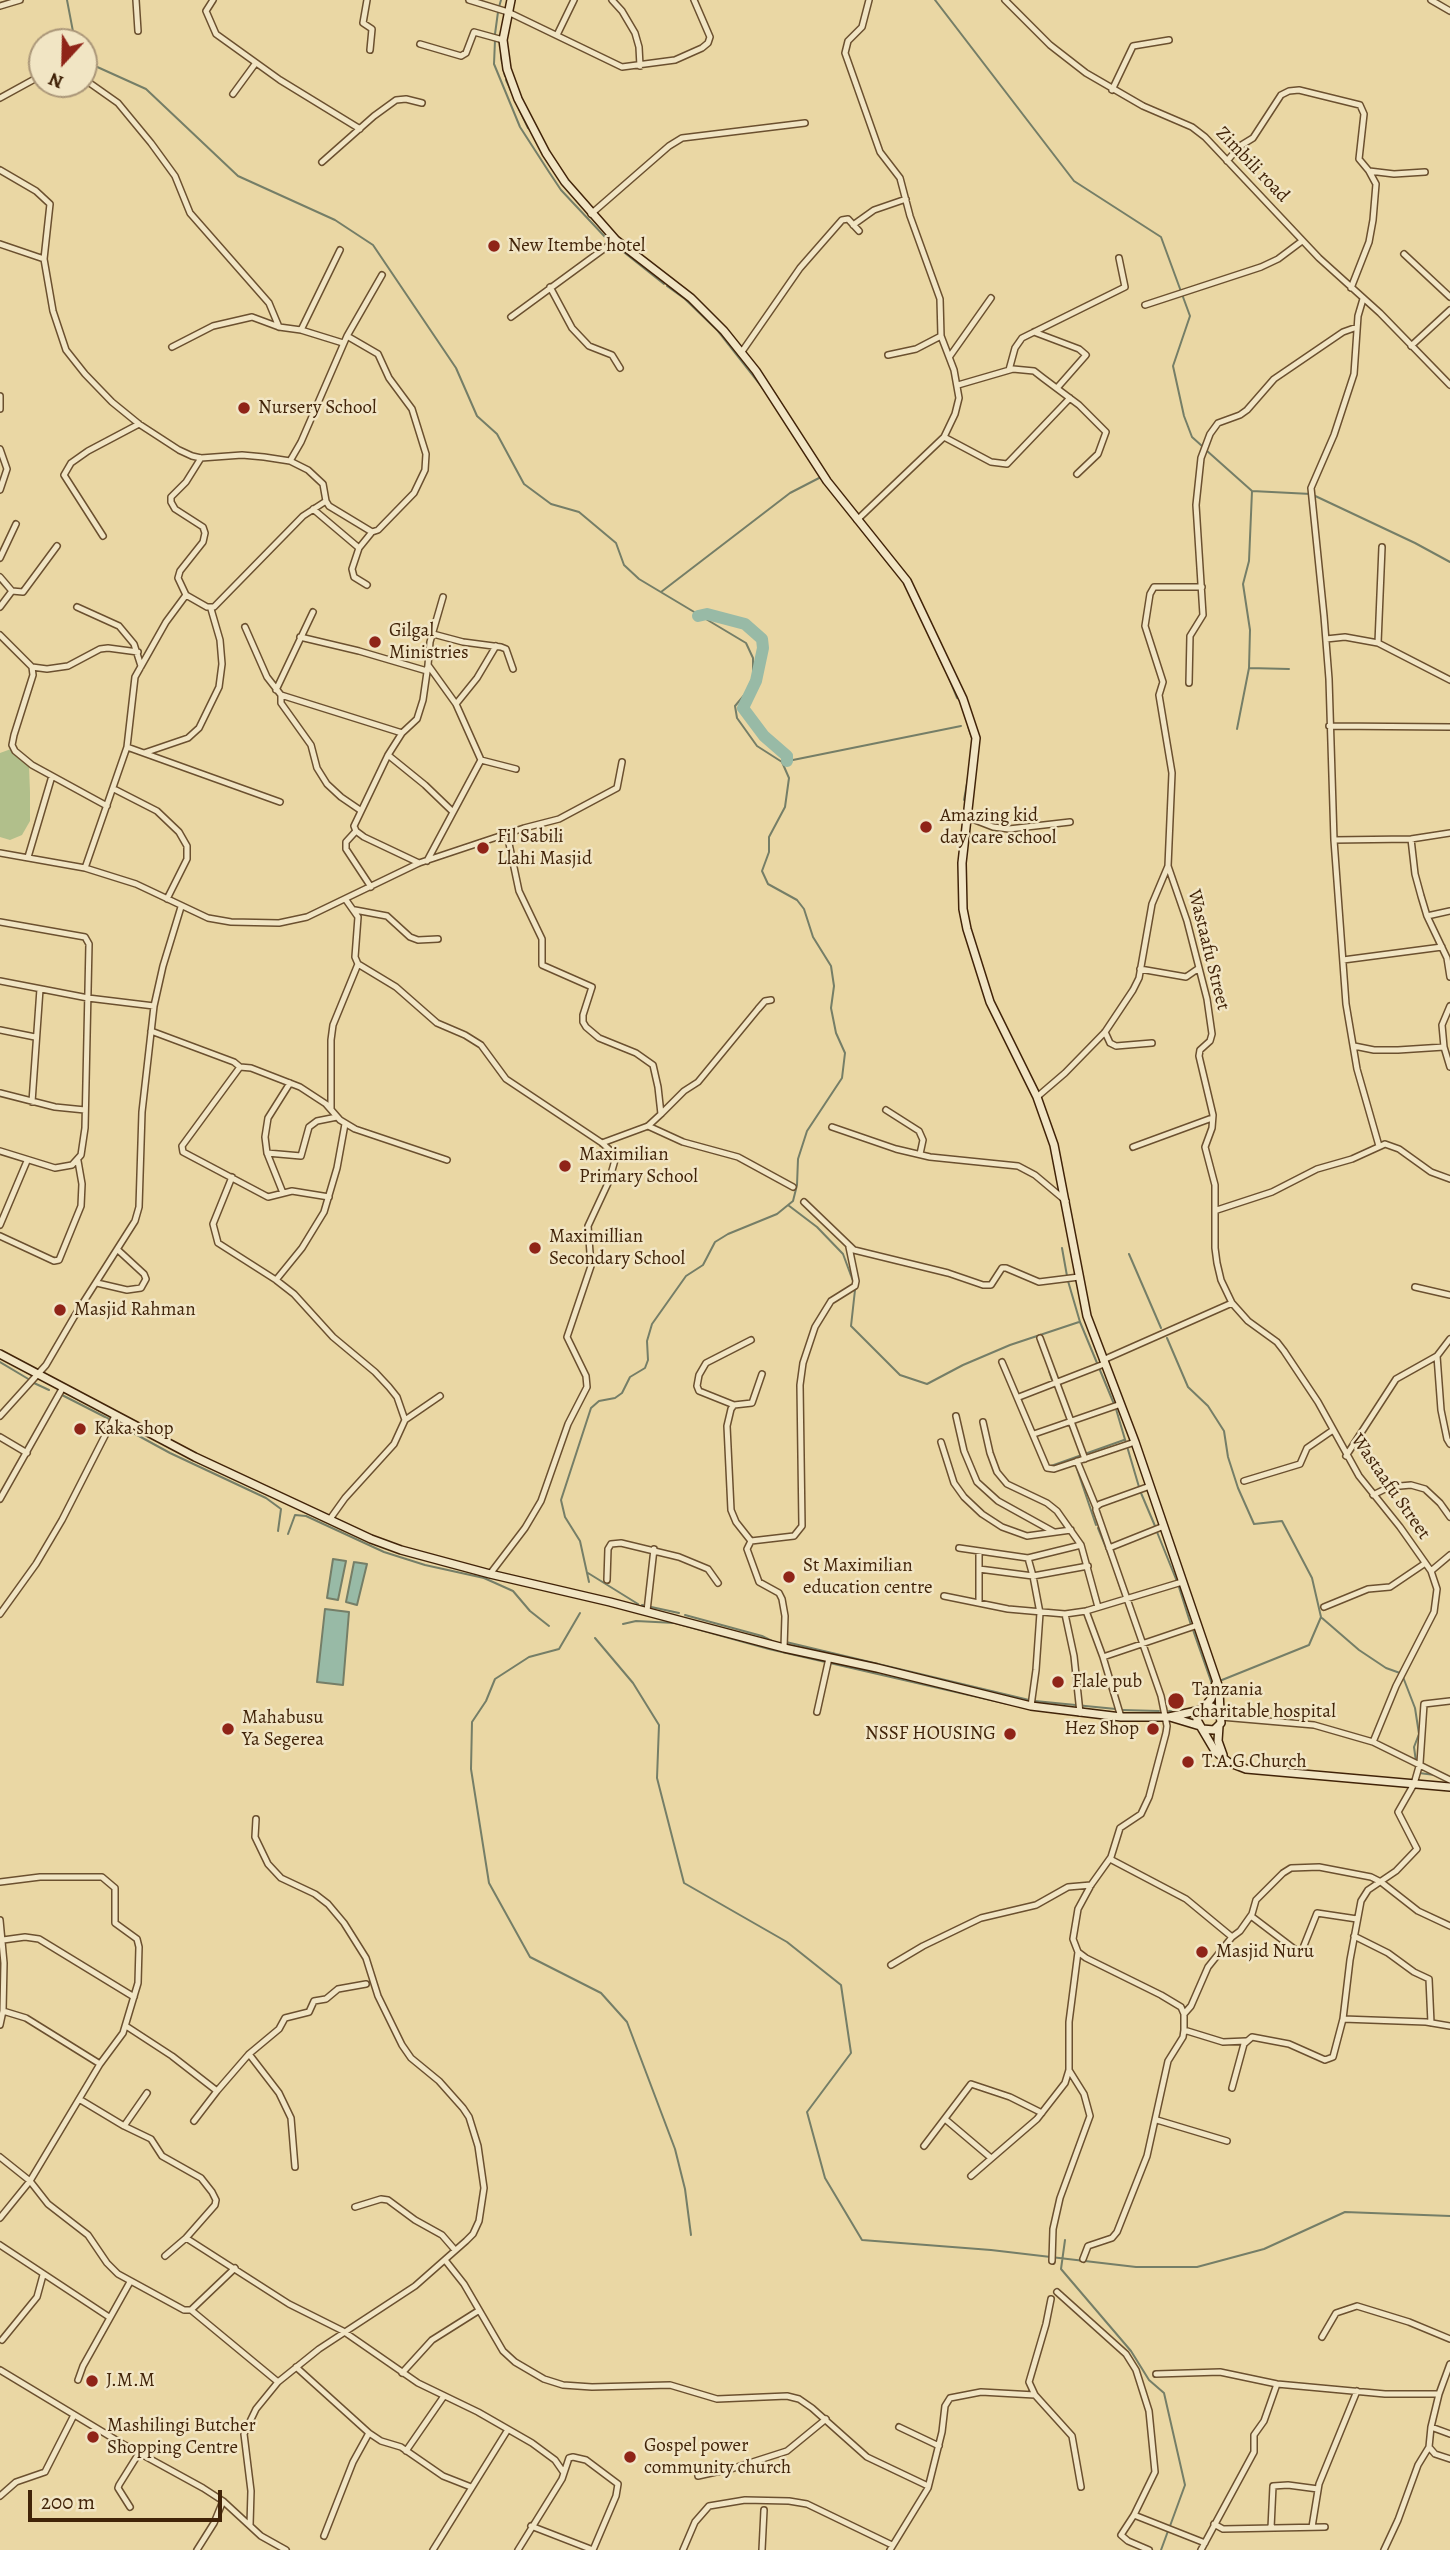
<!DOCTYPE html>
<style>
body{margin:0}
#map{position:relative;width:1450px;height:2550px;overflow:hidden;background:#ead7a4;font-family:Alegreya,serif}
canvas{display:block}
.north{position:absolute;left:28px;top:28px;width:70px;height:70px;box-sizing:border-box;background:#f1e5c4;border:2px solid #ab9779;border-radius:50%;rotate:202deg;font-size:19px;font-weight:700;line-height:28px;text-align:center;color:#412308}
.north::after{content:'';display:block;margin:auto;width:24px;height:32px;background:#8f2418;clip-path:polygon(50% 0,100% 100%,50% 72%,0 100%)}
.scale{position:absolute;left:28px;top:2490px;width:194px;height:32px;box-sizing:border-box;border:4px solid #412308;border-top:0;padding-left:9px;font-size:21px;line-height:24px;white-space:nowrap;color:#412308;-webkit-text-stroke:5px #f1e5c4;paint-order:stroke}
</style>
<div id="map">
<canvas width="1450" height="2550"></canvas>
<div class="north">N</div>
<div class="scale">200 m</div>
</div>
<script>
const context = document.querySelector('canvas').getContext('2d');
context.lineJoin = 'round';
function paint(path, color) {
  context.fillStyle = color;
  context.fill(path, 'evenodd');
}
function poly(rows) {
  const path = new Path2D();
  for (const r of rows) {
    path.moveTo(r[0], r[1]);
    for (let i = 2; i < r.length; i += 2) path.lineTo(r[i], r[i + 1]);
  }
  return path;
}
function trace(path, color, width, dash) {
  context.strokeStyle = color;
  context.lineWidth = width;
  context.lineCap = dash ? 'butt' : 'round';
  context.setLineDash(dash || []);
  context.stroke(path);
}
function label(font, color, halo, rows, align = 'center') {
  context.font = font + ' Alegreya,serif';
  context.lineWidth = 5;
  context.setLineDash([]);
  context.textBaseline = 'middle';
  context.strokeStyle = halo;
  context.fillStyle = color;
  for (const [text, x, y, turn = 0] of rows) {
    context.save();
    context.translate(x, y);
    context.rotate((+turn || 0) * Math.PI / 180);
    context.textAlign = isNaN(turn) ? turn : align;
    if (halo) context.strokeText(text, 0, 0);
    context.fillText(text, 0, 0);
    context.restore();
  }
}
const green = poly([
 [11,749,29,766,30,792,30,821,22,835,10,840,0,837,0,753]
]);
const water = poly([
 [333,1559,346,1561,338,1600,327,1598,333,1559],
 [354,1562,367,1564,357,1605,346,1602,354,1562],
 [325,1609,349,1612,343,1685,317,1682,325,1609]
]);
const stream = poly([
 [67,0,75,42],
 [935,0,1074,181,1161,237,1190,316,1173,366,1184,416,1192,437,1202,446],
 [499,7,501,0],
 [495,34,498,12],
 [495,40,494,64,520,127,549,172,561,190,606,238,664,284],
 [501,54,502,63],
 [84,61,146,89,238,176,335,220,373,245,456,368,477,416,497,434,524,484,551,504,579,512,616,543,624,565,639,579,746,643,753,658,753,677,746,693,735,706,737,718,757,746,782,762,789,778,785,807,769,837,769,852,762,871,768,884,797,900,804,909,813,937,831,966,834,986,831,1008,836,1033,845,1053,842,1078,807,1131,798,1159,797,1185,793,1201,777,1214,728,1234,715,1242,703,1265,686,1276,652,1324,647,1341,648,1360,645,1368,630,1377,622,1393,615,1398,599,1401,591,1408,561,1500,565,1517,580,1541,589,1582],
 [503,67,505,76],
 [506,80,513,95],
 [519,109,528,128],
 [667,286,685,299,717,330,765,391],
 [774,392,795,426],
 [1206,450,1252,491,1311,494,1415,543,1450,562],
 [860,528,891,567],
 [661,592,790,493,821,477],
 [937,653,945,669],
 [1249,668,1289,669],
 [947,673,957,698],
 [968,726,973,741],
 [1237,729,1249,668,1250,630,1243,584,1249,561,1252,491],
 [783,762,961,726],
 [964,800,968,778],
 [788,1205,817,1227,843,1254,853,1281],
 [1062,1248,1067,1276],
 [1129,1254,1161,1328],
 [1068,1281,1080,1322,1114,1404],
 [855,1290,851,1326,900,1375,927,1384,963,1365,1010,1345,1079,1322],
 [1167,1338,1188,1387,1208,1406,1224,1431,1228,1457,1238,1488,1254,1524,1282,1521,1312,1578,1321,1617,1309,1645,1222,1680],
 [0,1362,30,1380],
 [1049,1371,1052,1380],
 [34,1383,49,1390],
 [60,1394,111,1420],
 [1116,1409,1139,1487],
 [115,1423,170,1453,266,1498,281,1509,278,1531],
 [1051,1466,1124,1440],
 [1076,1466,1096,1525],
 [1141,1493,1155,1526],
 [1098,1528,1111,1560],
 [1157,1532,1178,1584,1191,1625],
 [288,1534,295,1515,306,1516,384,1552,425,1565,484,1578,513,1591,530,1611,549,1626],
 [1115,1571,1121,1590],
 [588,1573,638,1604],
 [642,1605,679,1613],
 [580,1613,559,1649,529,1657,495,1679,486,1701,472,1722,471,1769,489,1883,530,1957,601,1993,627,2022,675,2149,685,2189,691,2235],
 [685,1615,762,1636,774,1642],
 [1322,1618,1359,1650,1386,1668,1400,1673],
 [623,1624,636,1621,675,1623,769,1649,1008,1704],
 [1193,1630,1212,1684],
 [595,1638,633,1683,659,1725,657,1778,684,1883,787,1942,841,1985,851,2053,807,2112,825,2178,862,2240,991,2250,1136,2267,1197,2267,1264,2249,1345,2212,1450,2216],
 [786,1642,1029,1700],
 [1403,1677,1415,1708,1419,1734,1414,1747,1417,1769],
 [1035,1701,1116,1709],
 [1122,1710,1159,1711],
 [1169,1711,1178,1712],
 [1419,1773,1435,1775],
 [1065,2240,1061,2269,1131,2351,1149,2380,1164,2393,1185,2485,1170,2526],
 [1161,2550,1168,2531]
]);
const river = poly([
 [698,616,707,614,745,624,762,639,763,648,756,681,743,708,764,736,787,756,787,761]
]);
const street = poly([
 [136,0,138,31],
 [213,0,206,11,216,34,280,80,360,129],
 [367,0,363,23,372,29,370,50],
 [469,0,508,12,622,67,675,60,702,48,708,43,710,37,694,0],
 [612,0,622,11,635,33,639,47,640,66],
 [1005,0,1050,45,1086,73,1143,106,1192,127,1205,137,1319,258,1380,313,1450,385],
 [1431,0,1450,11],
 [0,6,20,0],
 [557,35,574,0],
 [420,44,461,56,466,53,474,32,503,40],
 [84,79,118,103,151,143,175,176,190,213,269,303,279,327],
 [1112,90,1133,46,1169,40],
 [233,94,255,64],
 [0,98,42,75],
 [1227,161,1240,146,1253,138,1281,95,1289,91,1299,90,1360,105,1364,114,1359,159,1369,171],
 [322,162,374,116,396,100,406,99,422,103],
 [0,170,36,191,50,204,44,259,53,311,66,350,85,374,112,402,139,424,179,450,192,456,201,458,242,455,264,457,290,461,308,470,323,484,326,501,329,506,372,532,378,530,414,493,425,470,426,454,412,409,389,378,378,354,347,336],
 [591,214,669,146,682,138,805,123],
 [853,225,874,210,906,199],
 [0,244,44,259],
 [1404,254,1450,297],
 [550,287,572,328,589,346,612,355,620,368],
 [1351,288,1369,242,1373,220,1376,184,1369,171,1394,174,1425,172],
 [1363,299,1358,316,1354,374,1334,435,1311,488,1324,616,1329,679,1334,840,1346,1004,1357,1069,1379,1146],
 [1145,305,1261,267,1278,259,1302,241],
 [511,317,616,240],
 [301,330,340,250],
 [1034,332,1079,349,1086,355,1057,388],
 [1411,346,1450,310],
 [172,347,213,326,252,317,279,327,301,330,343,343],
 [741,353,800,268,842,220,848,219,859,231],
 [888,355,916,349,941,336],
 [950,356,991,298],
 [1009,370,1015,348,1022,338,1125,287,1119,258],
 [958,385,1013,369,1034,371,1043,378,1079,405,1106,432,1098,454,1077,474],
 [0,396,0,409],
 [944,437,991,462,1007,464,1070,398],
 [0,449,7,469,0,490],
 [290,461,301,442,347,336,382,275],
 [313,509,359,548],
 [857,520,944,437,955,414,959,398,954,370,941,336,940,299,910,216,900,178,880,152,845,53,848,41,862,27,869,0],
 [103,536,64,475,71,463,88,451,139,424],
 [0,558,16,524],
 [0,577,12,591,0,607],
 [367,585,354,577,352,569,359,548,372,532],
 [1202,587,1154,587,1150,594,1145,626,1163,682,1159,695,1172,773,1168,866,1187,921,1207,999,1212,1034,1210,1041,1200,1050,1199,1056,1213,1115,1212,1128,1205,1147,1215,1185,1215,1248,1217,1263,1221,1280,1232,1303,1248,1321,1277,1342,1284,1351,1318,1402,1359,1476,1400,1527,1431,1571,1437,1589,1434,1612,1396,1686,1373,1742],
 [12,591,23,592,57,546],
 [186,595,178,578,180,571,203,542,205,533,203,527,175,509,171,502,171,497,186,482,201,458],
 [443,597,430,642,428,665,456,704,481,760],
 [77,607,119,626,134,644,141,666],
 [245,627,267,677,281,695,402,733],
 [433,634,463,642,501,647,506,649,513,669],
 [0,635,32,667,33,675,14,735,12,745,15,751,32,765,107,806],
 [300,637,359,651,427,671],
 [1326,639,1345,637,1378,643,1450,680],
 [1378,643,1382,547],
 [32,667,47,669,68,666,100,649,108,648,138,652],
 [1189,683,1190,636,1203,615,1196,505,1201,458,1210,434,1218,423,1240,415,1247,410,1274,379,1343,332,1357,327],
 [276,690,313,612],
 [281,695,281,703,311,745,317,768,327,784,341,797,360,810],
 [456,704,477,678,496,646],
 [1329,726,1450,727],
 [127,747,280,802],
 [144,753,188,738,199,728,219,687,222,664,220,640,211,609],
 [388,755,425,785,452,811],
 [114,789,157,811,179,832,187,846,187,859,167,899],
 [967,817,993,827,1009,829,1070,822],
 [356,831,346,842,346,849,371,887],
 [507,834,519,891,542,939,542,965,592,987,583,1015,583,1022,586,1027,599,1038,636,1053,653,1065,658,1087,661,1114],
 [1411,839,1415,874,1421,896,1427,916,1447,958,1450,977],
 [1334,840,1411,839,1450,833],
 [0,853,85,868,136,884,208,918,231,922,279,923,307,917,419,863,524,828,559,819,617,788,622,762],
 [28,857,52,776],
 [427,861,481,760,516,769],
 [419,863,364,837,356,831,354,826,388,755,402,733,417,719,423,700,428,665],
 [85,868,127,747,135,677,166,622,186,595,207,607,214,607,303,516,326,501],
 [346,900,358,917,355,957,358,964,396,987,437,1023,465,1035,481,1045,506,1079,602,1143,612,1152,615,1160,609,1181,588,1226,591,1266,567,1337,586,1376,587,1387,568,1424,541,1501,525,1528,490,1574],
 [355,910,387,916,410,937,418,940,438,939],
 [1427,916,1450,911],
 [0,922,85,937,89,944,85,1128,81,1155,72,1165,55,1168,0,1151],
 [1343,960,1442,947],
 [1140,969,1186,977,1199,968],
 [0,981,88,998,154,1006],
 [1450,1006,1442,1025,1444,1047,1450,1067],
 [0,1030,35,1037],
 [151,1031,234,1062,240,1067,182,1146,183,1152,268,1197,292,1191,329,1197],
 [1105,1032,1110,1043,1116,1046,1152,1043],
 [1354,1046,1374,1050,1398,1050,1444,1047],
 [240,1067,251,1068,300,1087,326,1104,340,1120,355,1129,447,1160],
 [0,1093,55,1107,85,1110],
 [1037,1097,1065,1073,1105,1032,1133,990,1139,978,1152,904,1168,866],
 [32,1102,40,989],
 [331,1109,331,1040,333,1025,358,964],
 [886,1110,919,1131,923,1140,920,1154],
 [648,1126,683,1142,738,1157,793,1187],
 [832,1127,896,1149,930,1157,1018,1166,1035,1175,1066,1201],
 [602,1143,648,1126,661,1114,684,1091,698,1082,758,1009,765,1001,771,1000],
 [1133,1147,1212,1118],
 [267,1153,301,1156,309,1127,317,1121,337,1117],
 [232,1177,213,1224,218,1243,276,1280,294,1294,333,1337,375,1372,389,1387,397,1397,405,1420],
 [283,1193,267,1153,265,1137,268,1118,290,1083],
 [804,1202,854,1250,948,1273,983,1285,991,1285,1002,1268,1006,1268,1039,1282,1079,1277],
 [1217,1210,1272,1192,1317,1169,1352,1159,1385,1144,1399,1149,1431,1172,1450,1179],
 [0,1225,27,1161],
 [0,1236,54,1261,59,1260,81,1206,82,1184,78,1161],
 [276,1280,302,1248,324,1212,337,1168,345,1124],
 [97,1283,127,1290,141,1288,146,1279,144,1274,118,1250],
 [1415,1287,1450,1295],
 [1040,1338,1085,1459],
 [1437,1356,1441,1410,1447,1439,1450,1444],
 [1103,1360,1232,1303],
 [1002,1362,1047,1468,1054,1469,1135,1442],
 [1019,1397,1104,1364],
 [734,1405,699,1391,697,1386,699,1375,706,1363,751,1340],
 [0,1416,46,1365,74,1317,135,1221,139,1207,142,1112,154,1006,163,966,181,907],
 [956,1416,964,1451,977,1482,998,1501,1054,1532],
 [983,1422,990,1453,997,1472,1007,1484,1047,1503,1057,1511,1081,1545,1098,1607],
 [1034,1434,1121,1404],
 [0,1437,27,1453],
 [941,1442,954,1483,964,1497,982,1514,1002,1527,1027,1536,1071,1530],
 [1346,1456,1396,1379,1437,1356,1450,1339],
 [1077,1461,1096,1507],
 [1244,1481,1300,1464,1307,1448,1333,1430],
 [1373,1495,1389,1487,1411,1485,1425,1489,1440,1503,1450,1517],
 [0,1499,62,1389],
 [330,1519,345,1498,394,1444,405,1420,440,1396],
 [751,1541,736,1522,731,1510,727,1426,731,1409,734,1405,752,1403,762,1374],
 [959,1548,1028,1558,1081,1545],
 [1109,1548,1164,1526],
 [979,1551,979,1603],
 [1028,1558,1033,1576,1040,1613,1036,1670,1031,1706],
 [979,1569,1033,1576,1088,1566],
 [1431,1571,1450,1555],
 [607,1580,608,1549,611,1544,621,1543,679,1557,708,1569,718,1583],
 [944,1596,1008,1609,1065,1614,1086,1611,1182,1582],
 [1324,1607,1368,1589,1390,1587,1424,1564],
 [647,1611,654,1549],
 [1086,1611,1103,1657,1121,1717],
 [0,1614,36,1564,62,1520,115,1416],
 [1065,1614,1074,1656,1080,1713],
 [784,1648,785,1616,782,1599,779,1593,759,1582,747,1549,751,1541,794,1536,802,1526,800,1385,803,1363,815,1327,831,1301,855,1286,856,1281,849,1247],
 [1103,1657,1198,1625],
 [817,1712,829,1658],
 [1221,1717,1314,1725,1373,1742,1450,1780],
 [1110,1859,1186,1899,1232,1937],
 [0,1882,40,1877,102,1877,115,1888,115,1923,137,1939,139,1947,138,1983,123,2033,100,2064,30,2181,0,2218],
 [1251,1916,1297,1951,1303,1948,1317,1913,1357,1919],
 [0,1920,4,1963,3,2011,0,2025],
 [1354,1936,1388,1953,1414,1972,1429,1979,1431,2023],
 [3,1940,25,1937,39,1939,134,1997],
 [891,1965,923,1946,981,1918,1036,1905,1068,1887,1091,1885],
 [3,2011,26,2018,100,2064],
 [1184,2014,1191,2006,1208,1967,1232,1937,1240,1931,1252,1914,1256,1900,1283,1873,1291,1868,1319,1867,1371,1877,1381,1882,1418,1911,1450,1926],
 [1343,2019,1426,2022,1450,2026],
 [126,2026,172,2056,217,2091],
 [1184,2030,1223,2042,1246,2041],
 [249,2054,279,2093,291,2118,295,2167],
 [1232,2088,1244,2044,1252,2037,1289,2044,1325,2060,1333,2057,1343,2019,1350,1960,1361,1901,1368,1890,1396,1871,1417,1849,1398,1812,1414,1784,1420,1763,1424,1704,1450,1701],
 [79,2099,124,2126,151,2139,162,2156,201,2178,212,2192,216,2200,215,2205,186,2238,165,2256],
 [945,2119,991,2158],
 [1157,2120,1227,2141],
 [194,2121,217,2091,249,2054,279,2029,285,2018,309,2012,314,2001,326,1999,338,1989,366,1984],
 [124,2126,147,2093],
 [924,2146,971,2084,1010,2097,1042,2113],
 [0,2157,30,2181,48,2204,88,2235,107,2263,118,2274,184,2310,191,2310,235,2268],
 [971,2176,1037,2119,1065,2083,1069,2070,1069,2022,1078,1952],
 [355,2207,381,2199,388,2200,415,2220,442,2235,455,2250],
 [186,2238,289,2304,343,2331,418,2383,478,2412,532,2443,555,2460,564,2473,562,2479,518,2550],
 [0,2245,109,2317],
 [1083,2259,1088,2246,1112,2238,1117,2232,1147,2156,1168,2061,1183,2037,1184,2030,1184,2014,1181,2007,1161,1995,1086,1958,1078,1952,1073,1939,1078,1909,1091,1885,1111,1857,1120,1828,1141,1814,1149,1797,1166,1733,1167,1726,1161,1696,1096,1510,1096,1507,1100,1504,1150,1486],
 [445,2260,464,2284,503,2351,515,2362,544,2379,563,2385,592,2387,670,2385,717,2399,787,2396,799,2399,812,2408,867,2457,928,2486],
 [1052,2261,1053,2229,1060,2198,1090,2116,1084,2094,1069,2070],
 [1057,2292,1126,2354,1136,2370,1149,2411,1155,2472,1134,2515,1121,2535,1128,2541,1149,2550],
 [1051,2299,1046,2324,1029,2382,1035,2395,1072,2436,1081,2487],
 [191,2310,278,2382],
 [1322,2337,1336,2313,1357,2306,1409,2322,1450,2339],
 [2,2340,37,2297,43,2275],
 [1450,2364,1439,2394,1431,2427,1429,2447,1435,2454,1450,2459],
 [296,2367,369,2433,381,2441,401,2447,443,2476,471,2487],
 [0,2370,121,2443,203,2488,223,2501,261,2536,286,2550],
 [402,2373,432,2340,478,2311],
 [1156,2374,1220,2372,1277,2384,1385,2394,1439,2394],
 [78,2380,83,2366,130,2282],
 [899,2427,939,2446],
 [1431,2427,1450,2434],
 [406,2451,444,2396],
 [564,2473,569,2458,573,2457,586,2460,618,2484,616,2496,593,2550],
 [698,2476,734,2468,787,2451,826,2419],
 [0,2496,16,2482,45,2472,74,2415],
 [130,2507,118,2488,119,2485,139,2453],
 [1134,2515,1205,2543],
 [1214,2524,1223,2529,1325,2527],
 [250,2525,251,2491,244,2434,256,2409,278,2382,319,2349,415,2286,466,2241,473,2234,479,2221,484,2188,478,2146,469,2117,463,2108,439,2081,411,2058,402,2045,378,1996,366,1958,344,1923,328,1904,315,1894,281,1878,268,1864,255,1837,256,1819],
 [531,2526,593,2550],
 [1312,2527,1319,2484,1357,2391],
 [1271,2528,1273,2486,1288,2485,1318,2489],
 [324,2536,353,2462,369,2433],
 [197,2550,214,2523,223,2501],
 [433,2550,507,2431],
 [683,2550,695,2522,709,2506,745,2500,789,2501,807,2504,892,2545],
 [762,2550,764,2510],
 [890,2550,928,2488,942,2432,945,2406,950,2398,981,2392,1035,2395],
 [1201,2550,1254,2452,1254,2435,1264,2421,1277,2384],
 [1384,2550,1398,2520,1418,2465,1429,2447]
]);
const secondary = poly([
 [511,0,503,40,507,69,518,99,546,153,565,182,616,240,691,298,724,331,756,371,827,481,907,581,963,699,976,738,962,863,963,909,967,929,990,1002,1037,1097,1054,1145,1087,1316,1135,1442,1219,1688,1220,1714],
 [0,1354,195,1457,371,1539,401,1550,490,1574,610,1602,784,1648,877,1668,1031,1706,1121,1717,1169,1717,1201,1710],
 [1205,1708,1212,1707,1220,1714,1221,1723,1214,1730,1202,1729,1197,1720,1199,1713,1211,1699,1216,1683],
 [1170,1717,1200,1726],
 [1219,1726,1218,1741,1223,1755],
 [1202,1729,1215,1751,1228,1762,1246,1769,1450,1787]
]);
const markers = [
 [494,246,7,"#8f2418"],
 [244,408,7,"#8f2418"],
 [375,642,7,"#8f2418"],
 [926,827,7,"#8f2418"],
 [483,848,7,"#8f2418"],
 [565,1166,7,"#8f2418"],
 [535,1248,7,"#8f2418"],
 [60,1310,7,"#8f2418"],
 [80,1429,7,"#8f2418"],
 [789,1577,7,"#8f2418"],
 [1058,1682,7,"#8f2418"],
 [1176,1701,9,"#8f2418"],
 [228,1729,7,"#8f2418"],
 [1153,1729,7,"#8f2418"],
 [1010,1734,7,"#8f2418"],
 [1188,1762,7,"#8f2418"],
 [1202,1952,7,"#8f2418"],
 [92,2381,7,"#8f2418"],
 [93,2437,7,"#8f2418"],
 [630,2457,7,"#8f2418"]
];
const streetNames = [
 ["Zimbili road",1252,165,46],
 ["Wastaafu Street",1208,950,76],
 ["Wastaafu Street",1390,1487,55]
];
const poiNames = [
 ["New Itembe hotel",508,246],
 ["Nursery School",258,408],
 ["Gilgal",389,631],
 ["Ministries",389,653],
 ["Amazing kid",940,816],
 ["day care school",940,838],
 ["Fil Sabili",497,837],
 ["Llahi Masjid",497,859],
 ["Maximilian",579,1155],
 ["Primary School",579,1177],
 ["Maximillian",549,1237],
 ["Secondary School",549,1259],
 ["Masjid Rahman",74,1310],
 ["Kaka shop",94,1429],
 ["St Maximilian",803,1566],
 ["education centre",803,1588],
 ["Flale pub",1072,1682],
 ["Tanzania",1192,1690],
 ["charitable hospital",1192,1712],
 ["Mahabusu",242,1718],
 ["Ya Segerea",242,1740],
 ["Hez Shop",1139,1729,"right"],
 ["NSSF HOUSING",996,1734,"right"],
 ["T.A.G Church",1202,1762],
 ["Masjid Nuru",1216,1952],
 ["J.M.M",106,2381],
 ["Mashilingi Butcher",107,2426],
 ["Shopping Centre",107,2448],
 ["Gospel power",644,2446],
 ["community church",644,2468]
];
paint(green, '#b1bf8b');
paint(water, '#98baa6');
trace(water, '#757e67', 2);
trace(stream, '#757e67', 2);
trace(river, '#98baa6', 12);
trace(street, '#6b502f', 8);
trace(secondary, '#412308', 10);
trace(street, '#f1e5c4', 5);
trace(secondary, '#f1e5c4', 7);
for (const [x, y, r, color] of markers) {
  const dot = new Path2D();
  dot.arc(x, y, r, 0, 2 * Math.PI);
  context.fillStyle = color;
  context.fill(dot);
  trace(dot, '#f1e5c4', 2.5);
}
label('19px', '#412308', '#f1e5c4', streetNames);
label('19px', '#412308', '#f1e5c4', poiNames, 'left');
</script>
